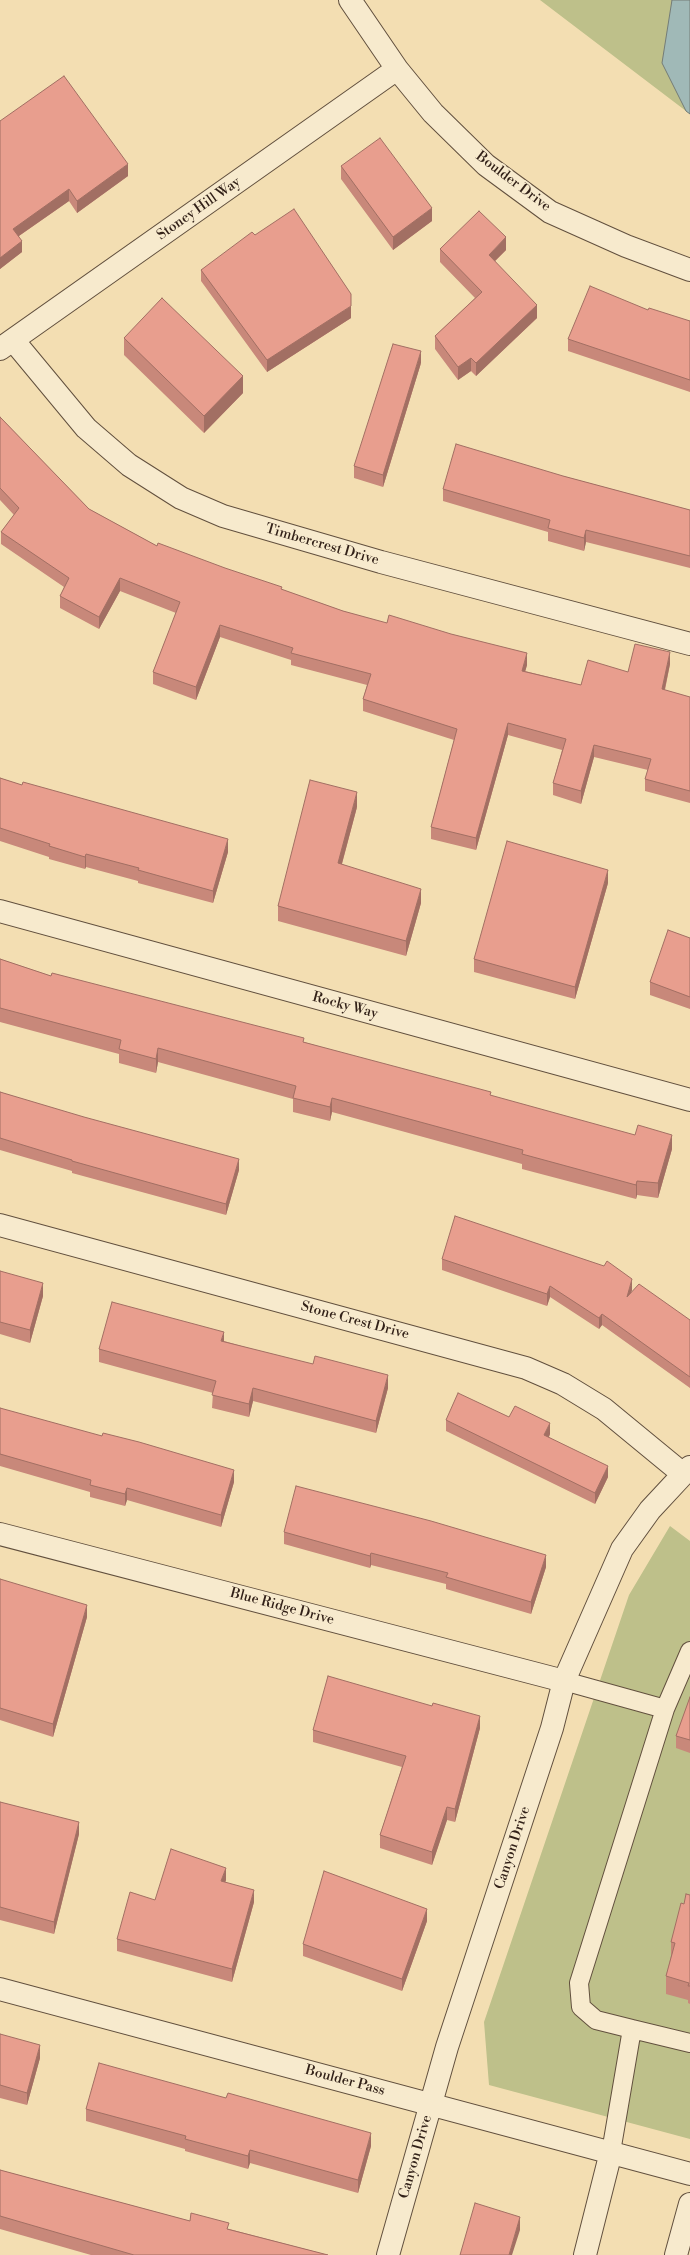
<!DOCTYPE html>
<style>
body{margin:0}
canvas{display:block;background:#f3deb2}
</style>
<canvas width="690" height="2255"></canvas>
<script>
const context = document.querySelector('canvas').getContext('2d');
context.lineJoin = 'round';
function paint(path, color) {
  context.fillStyle = color;
  context.fill(path, 'evenodd');
}
function poly(rows) {
  const path = new Path2D();
  for (const r of rows) {
    path.moveTo(r[0], r[1]);
    for (let i = 2; i < r.length; i += 2) path.lineTo(r[i], r[i + 1]);
  }
  return path;
}
function trace(path, color, width, dash) {
  context.strokeStyle = color;
  context.lineWidth = width;
  context.lineCap = dash ? 'butt' : 'round';
  context.setLineDash(dash || []);
  context.stroke(path);
}
function label(font, color, halo, rows, align = 'center') {
  context.font = font + ' "Libre Bodoni",serif';
  context.lineWidth = 3.5;
  context.setLineDash([]);
  context.textBaseline = 'middle';
  context.strokeStyle = halo;
  context.fillStyle = color;
  for (const [text, x, y, turn = 0] of rows) {
    context.save();
    context.translate(x, y);
    context.rotate((+turn || 0) * Math.PI / 180);
    context.textAlign = isNaN(turn) ? turn : align;
    if (halo) context.strokeText(text, 0, 0);
    context.fillText(text, 0, 0);
    context.restore();
  }
}
const green = poly([
 [540,0,690,0,690,114,686,111],
 [670,1526,690,1541,690,2139,489,2085,484,2022,629,1595]
]);
const water = poly([
 [672,0,690,0,690,114,686,111,662,63,672,0]
]);
const service = poly([
 [564,1681,665,1709,579,1983,581,2007,596,2020,632,2029,611,2152],
 [665,1709,690,1651],
 [632,2029,690,2043]
]);
const minor = poly([
 [350,0,397,69,433,113,486,165,550,212,626,246,690,270],
 [13,340,86,428,129,465,181,498,223,516,381,562,690,644],
 [0,349,397,69],
 [0,911,690,1100],
 [0,1225,526,1368,563,1384,604,1409,683,1474],
 [0,1534,564,1681],
 [0,1989,690,2174],
 [388,2255,447,2047,552,1728,564,1681,622,1549,650,1510,690,1467],
 [585,2255,611,2152],
 [676,2255,690,2204]
]);
const wall = poly([
 [0,121,128,176,77,213,69,201,19,236,22,252,0,269],
 [341,166,432,221,393,250,341,179],
 [255,235,351,318,267,372,201,281,201,270],
 [440,249,506,250,495,261,537,318,476,376,471,371,458,380,435,349,435,336,475,298,440,262],
 [648,310,690,321,690,392,568,351,568,339],
 [124,338,243,393,204,433,124,355],
 [421,363,383,487,354,478,354,466],
 [0,417,89,509,157,546,343,611,527,665,525,671,581,685,628,672,670,664,665,690,690,697,690,803,645,791,645,779,648,770,594,757,581,804,553,795,553,783,562,750,508,735,476,850,431,839,431,827,454,740,363,711,363,699,367,685,291,665,291,660,220,637,196,700,153,684,153,672,176,613,120,591,99,629,60,608,60,596,64,587,1,544,1,532,14,515,0,500],
 [563,476,690,510,690,568,586,542,584,551,548,541,548,532,443,501,443,489],
 [0,778,228,852,213,903,138,883,138,881,86,867,85,869,49,859,49,857,0,841],
 [357,807,342,864,421,903,406,956,278,921,278,906],
 [608,883,575,999,474,972,474,959],
 [690,938,690,1009,650,995,650,982],
 [0,959,51,976,304,1042,491,1096,672,1149,658,1198,637,1195,636,1199,522,1169,522,1164,332,1112,330,1121,293,1112,293,1099,158,1062,156,1073,119,1063,119,1054,0,1022],
 [0,1092,239,1170,226,1215,72,1173,72,1171,0,1150],
 [442,1259,632,1290,631,1292,690,1320,690,1388,602,1325,599,1329,550,1297,547,1306,442,1270],
 [0,1271,43,1296,30,1343,0,1334],
 [224,1341,388,1388,376,1433,253,1401,249,1417,212,1408,213,1393,99,1362,99,1349],
 [0,1408,234,1482,221,1527,127,1500,125,1506,90,1497,90,1492,0,1466],
 [509,1417,550,1434,549,1437,608,1477,595,1504,446,1431,446,1420],
 [284,1532,546,1567,531,1614,446,1589,446,1584,371,1565,370,1568,284,1544],
 [0,1579,87,1617,53,1737,0,1720],
 [690,1697,690,1753,676,1748,676,1736],
 [480,1728,455,1822,447,1820,432,1865,380,1848,380,1835,402,1767,313,1742,313,1730],
 [0,1802,79,1834,54,1934,0,1920],
 [226,1880,225,1882,254,1902,232,1982,117,1951,117,1939,155,1900],
 [690,1895,690,2004,688,2003,688,2000,666,1994,666,1976,671,1956,671,1942,684,1904],
 [427,1921,402,1991,303,1956,303,1944],
 [0,2034,40,2058,27,2105,0,2098],
 [86,2109,371,2146,358,2193,250,2163,248,2169,185,2151,185,2149,86,2121],
 [0,2170,190,2221,229,2229,328,2255,91,2255,0,2229]
]);
const shadedWall = poly([
 [128,164,128,176,77,213,77,201],
 [69,189,69,201,13,240,13,229],
 [432,208,432,221,393,250,393,237],
 [506,237,506,250,489,267,489,255],
 [22,241,22,252,0,269,0,258],
 [537,305,537,318,476,376,476,363],
 [351,306,351,318,267,372,267,360],
 [421,351,421,363,383,487,383,475],
 [471,358,471,371,458,380,458,367],
 [243,376,243,393,204,433,204,416],
 [586,530,586,542,584,551,584,538],
 [120,578,120,591,99,629,99,617],
 [220,625,220,637,196,700,196,687],
 [670,652,670,664,662,702,662,689],
 [527,653,527,665,522,683,522,671],
 [508,723,508,735,476,850,476,838],
 [594,745,594,757,581,804,581,791],
 [357,792,357,807,338,878,338,863],
 [228,839,228,852,213,903,213,891],
 [86,854,86,867,85,869,85,857],
 [608,870,608,883,575,999,575,987],
 [421,889,421,903,406,956,406,941],
 [158,1048,158,1062,156,1073,156,1059],
 [332,1098,332,1112,330,1121,330,1107],
 [672,1135,672,1149,658,1198,658,1183],
 [239,1159,239,1170,226,1215,226,1204],
 [637,1181,637,1195,636,1199,636,1185],
 [632,1279,632,1290,627,1308,627,1297],
 [43,1283,43,1296,30,1343,30,1330],
 [550,1286,550,1297,547,1306,547,1294],
 [602,1314,602,1325,599,1329,599,1318],
 [224,1332,224,1345,221,1341],
 [388,1375,388,1388,376,1433,376,1421],
 [253,1388,253,1401,249,1417,249,1404],
 [550,1423,550,1434,544,1447,544,1435],
 [608,1466,608,1477,595,1504,595,1493],
 [234,1470,234,1482,221,1527,221,1515],
 [127,1488,127,1500,125,1506,125,1494],
 [371,1553,371,1565,370,1568,370,1556],
 [546,1555,546,1567,531,1614,531,1602],
 [87,1605,87,1617,53,1737,53,1724],
 [480,1716,480,1728,455,1822,455,1809],
 [447,1807,447,1820,432,1865,432,1852],
 [79,1822,79,1834,54,1934,54,1922],
 [226,1868,226,1880,221,1894,221,1881],
 [254,1890,254,1902,232,1982,232,1969],
 [427,1909,427,1921,402,1991,402,1979],
 [40,2045,40,2058,27,2105,27,2093],
 [371,2133,371,2146,358,2193,358,2180],
 [250,2150,250,2163,248,2169,248,2156],
 [520,2217,520,2230,512,2255,509,2255]
]);
const building = poly([
 [64,76,128,164,77,201,69,189,13,229,22,241,0,258,0,121,64,76],
 [380,138,432,208,393,237,341,166,380,138],
 [294,209,351,294,351,306,267,360,201,270,252,232,255,235,294,209],
 [479,211,506,237,489,255,537,305,476,363,471,358,458,367,435,336,482,292,440,249,479,211],
 [590,286,648,310,649,308,690,321,690,380,568,339,590,286],
 [162,298,243,376,204,416,124,338,162,298],
 [393,344,421,351,383,475,354,466,393,344],
 [0,417,89,509,157,546,158,543,225,568,282,587,281,589,343,611,387,623,389,615,451,634,527,653,522,671,581,685,588,660,628,672,635,644,670,652,662,689,690,697,690,791,645,779,651,759,594,745,581,791,553,783,566,739,508,723,476,838,431,827,457,729,363,699,371,674,291,653,293,648,220,625,196,687,153,672,180,602,120,578,99,617,60,596,69,578,1,532,19,508,0,488,0,417],
 [456,444,563,476,690,510,690,556,586,530,584,538,548,528,550,520,443,489,456,444],
 [0,778,22,785,23,782,228,839,213,891,138,870,139,868,86,854,85,857,49,846,50,844,0,828,0,778],
 [310,780,357,792,338,863,421,889,406,941,278,906,310,780],
 [507,841,608,870,575,987,474,959,507,841],
 [668,930,690,938,690,997,650,982,668,930],
 [0,959,51,976,52,973,304,1038,303,1042,491,1092,490,1095,635,1135,638,1125,672,1135,658,1183,637,1181,636,1185,522,1154,523,1150,332,1098,330,1107,293,1098,296,1086,158,1048,156,1059,119,1049,121,1040,0,1008,0,959],
 [0,1092,84,1117,239,1159,226,1204,72,1161,72,1160,0,1138,0,1092],
 [455,1216,604,1266,607,1261,632,1279,627,1297,639,1284,690,1320,690,1377,602,1314,599,1318,550,1286,547,1294,442,1259,455,1216],
 [0,1271,43,1283,30,1330,0,1322,0,1271],
 [112,1302,224,1332,221,1341,313,1364,315,1356,388,1375,376,1421,253,1388,249,1404,212,1395,216,1381,99,1349,112,1302],
 [458,1393,509,1417,515,1406,550,1423,544,1435,608,1466,595,1493,446,1420,458,1393],
 [0,1408,102,1436,103,1433,139,1442,234,1470,221,1515,127,1488,125,1494,90,1485,91,1480,0,1454,0,1408],
 [296,1486,431,1521,546,1555,531,1602,446,1577,448,1573,371,1553,370,1556,284,1532,296,1486],
 [0,1579,87,1605,53,1724,0,1708,0,1579],
 [328,1676,432,1706,433,1703,480,1716,455,1809,447,1807,432,1852,380,1835,406,1756,313,1730,328,1676],
 [690,1697,690,1740,676,1736,690,1697],
 [0,1802,79,1822,54,1922,0,1907,0,1802],
 [171,1849,226,1868,221,1881,254,1890,232,1969,117,1939,130,1892,155,1900,171,1849],
 [324,1871,427,1909,402,1979,303,1944,324,1871],
 [686,1894,690,1895,690,1986,688,1986,689,1983,666,1976,675,1943,671,1942,681,1903,684,1904,686,1894],
 [0,2034,40,2045,27,2093,0,2085,0,2034],
 [99,2063,226,2098,228,2093,371,2133,358,2180,250,2150,248,2156,185,2139,186,2136,86,2109,99,2063],
 [0,2170,190,2221,191,2213,229,2223,227,2229,328,2255,134,2255,0,2216,0,2170],
 [475,2203,520,2217,509,2255,460,2255,475,2203]
]);
const streetNames = [
 ["Boulder Drive",513,182,37],
 ["Stoney Hill Way",199,209,-35],
 ["Timbercrest Drive",322,545,16],
 ["Rocky Way",345,1006,15],
 ["Stone Crest Drive",355,1321,15],
 ["Blue Ridge Drive",282,1607,15],
 ["Canyon Drive",513,1848,-72],
 ["Boulder Pass",345,2081,15],
 ["Canyon Drive",416,2157,-74]
];
paint(green, '#bec08a');
paint(water, '#a0b9b7');
trace(water, '#747c77', 1);
trace(service, '#62503e', 20);
trace(minor, '#62503e', 24);
trace(service, '#f7eacd', 18);
trace(minor, '#f7eacd', 22);
paint(wall, '#c8887a');
paint(shadedWall, '#a26f63');
paint(building, '#e89e8e');
trace(building, '#a26f63', 1);
label('14px', '#322118', '#f7eacd', streetNames);
</script>
